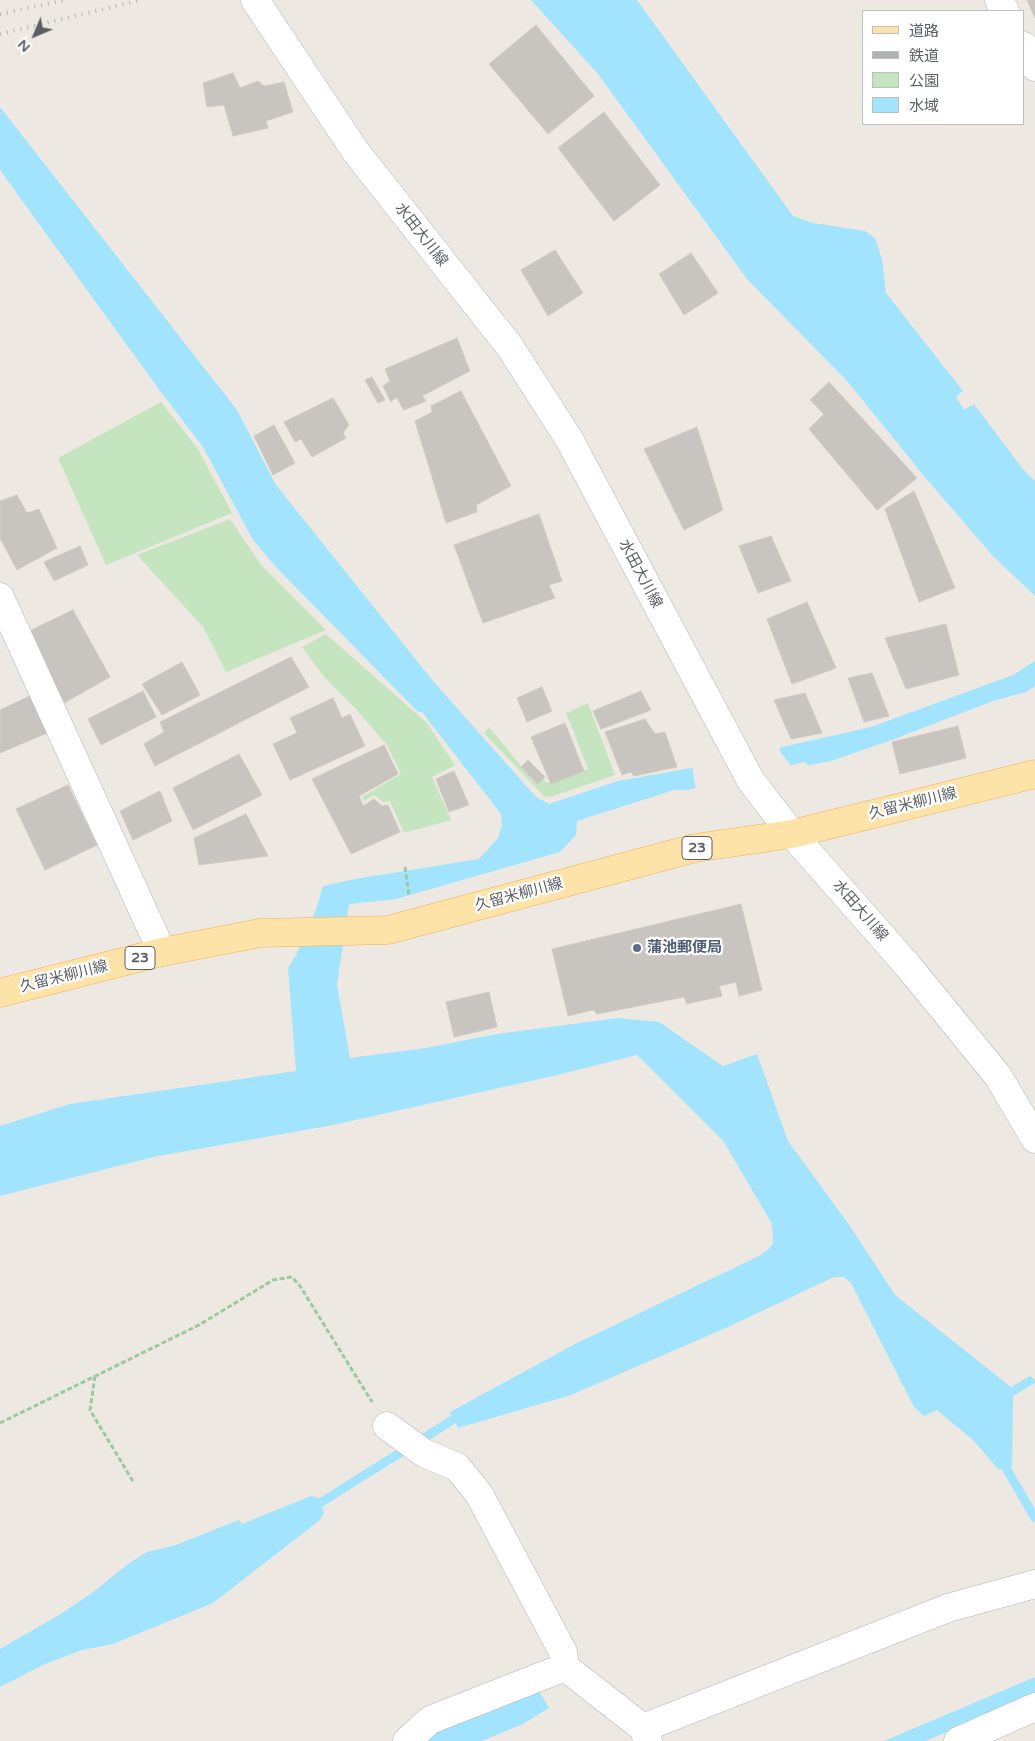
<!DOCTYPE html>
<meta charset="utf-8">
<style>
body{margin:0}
#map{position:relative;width:1035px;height:1741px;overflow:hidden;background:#ede9e2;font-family:"Varela Round","Noto Sans JP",sans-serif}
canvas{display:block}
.legend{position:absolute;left:862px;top:10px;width:162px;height:115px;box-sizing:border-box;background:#fff;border:1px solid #bdbfc1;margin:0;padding:6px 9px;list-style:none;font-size:15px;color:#5a5f63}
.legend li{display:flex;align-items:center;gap:10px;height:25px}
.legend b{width:25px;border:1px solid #bdbfc1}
.north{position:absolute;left:10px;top:10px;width:50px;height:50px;-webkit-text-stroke:4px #fff;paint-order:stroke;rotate:225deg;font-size:14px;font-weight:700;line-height:20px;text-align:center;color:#5a5f63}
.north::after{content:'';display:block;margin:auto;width:18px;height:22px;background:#5a5f63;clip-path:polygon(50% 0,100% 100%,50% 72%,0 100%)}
</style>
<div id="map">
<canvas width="1035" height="1741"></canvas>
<ul class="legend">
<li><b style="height:6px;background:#fde3a7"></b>道路</li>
<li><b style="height:6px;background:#b1b2b3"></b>鉄道</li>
<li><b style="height:14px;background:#c4e5bf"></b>公園</li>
<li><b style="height:14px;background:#a2e3fd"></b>水域</li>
</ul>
<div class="north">N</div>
</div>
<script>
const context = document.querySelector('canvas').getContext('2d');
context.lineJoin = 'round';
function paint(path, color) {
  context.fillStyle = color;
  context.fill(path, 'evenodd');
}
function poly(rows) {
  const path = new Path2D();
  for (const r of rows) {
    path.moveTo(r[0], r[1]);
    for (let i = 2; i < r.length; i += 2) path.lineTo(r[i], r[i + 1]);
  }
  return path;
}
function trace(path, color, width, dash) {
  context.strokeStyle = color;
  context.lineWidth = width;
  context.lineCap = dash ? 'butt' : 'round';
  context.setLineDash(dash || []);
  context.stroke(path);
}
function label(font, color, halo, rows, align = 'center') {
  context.font = font + ' "Varela Round","Noto Sans JP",sans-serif';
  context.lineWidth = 4.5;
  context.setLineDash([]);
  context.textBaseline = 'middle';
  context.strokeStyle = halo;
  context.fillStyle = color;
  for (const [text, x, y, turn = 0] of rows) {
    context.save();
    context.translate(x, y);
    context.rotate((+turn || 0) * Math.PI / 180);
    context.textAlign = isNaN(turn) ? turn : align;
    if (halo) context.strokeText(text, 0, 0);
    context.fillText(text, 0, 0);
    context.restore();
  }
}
const green = poly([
 [161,402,198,449,232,513,106,565,58,458],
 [230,519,262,566,326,630,226,672,203,627,137,555],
 [326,634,427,723,455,765,432,777,451,820,404,833,390,801,383,802,374,795,364,801,362,797,401,774,387,745,355,708,324,677,302,647],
 [588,703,615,775,550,797,544,796,484,733,489,727,527,773,536,769,546,783,588,769,566,713]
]);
const water = poly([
 [531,0,637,0,793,216,813,223,865,231,875,238,882,259,886,293,963,391,956,397,964,410,974,404,1022,468,1035,481,1035,596,993,556,924,476,848,382,747,279,598,74],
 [0,107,237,410,276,485,433,681,536,797,549,804,618,781,686,769,871,727,1013,675,1035,661,1035,686,1026,692,993,701,889,741,831,761,809,765,804,762,688,790,674,790,577,821,576,835,560,852,396,899,349,904,337,985,350,1058,426,1048,497,1034,618,1018,659,1022,723,1066,757,1054,788,1141,850,1226,895,1295,1011,1387,1030,1376,1035,1380,1035,1383,1013,1396,1012,1466,999,1470,973,1440,937,1410,924,1416,914,1407,851,1283,844,1277,834,1277,728,1327,571,1395,458,1428,450,1412,575,1344,759,1256,769,1249,773,1243,772,1224,724,1142,637,1055,553,1076,333,1125,153,1157,0,1196,0,1126,70,1104,296,1071,288,968,296,955,317,907,323,886,355,879,479,859,498,838,502,825,501,814,422,712,418,712,276,567,253,540,203,447,158,388,0,170],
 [311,1496,318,1498,324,1512,320,1520,213,1603,113,1644,82,1650,45,1664,0,1687,0,1649,59,1615,92,1593,128,1564,147,1552,176,1545,239,1520,242,1524],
 [1035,1677,1035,1693,926,1741,884,1741],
 [539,1691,549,1708,523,1724,482,1741,426,1741,437,1728]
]);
const pier = poly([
 [779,745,781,753,793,768,696,791,692,765]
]);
const stream = poly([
 [1006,1468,1035,1518],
 [320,1503,454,1419]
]);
const building = poly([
 [1027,0,1035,0,1035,18,1027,0],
 [536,25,594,96,548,134,489,64,536,25],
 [233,73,240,88,258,81,264,86,284,82,293,112,266,121,268,128,233,136,224,105,207,107,203,83,233,73],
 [604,112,660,185,614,221,558,148,604,112],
 [555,250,583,293,548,316,521,270,555,250],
 [691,253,718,293,684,315,659,274,691,253],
 [457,338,470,371,422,396,426,401,404,410,396,397,391,402,383,386,390,381,385,369,457,338],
 [372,377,385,400,378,403,365,380,372,377],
 [829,382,917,478,877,510,809,429,824,414,810,400,829,382],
 [461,391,511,486,476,505,477,512,446,523,415,421,432,412,431,406,461,391],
 [333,398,349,425,343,433,346,438,312,457,301,439,295,442,284,422,333,398],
 [274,425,295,463,273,475,254,436,274,425],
 [697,427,723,510,684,530,644,449,697,427],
 [914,491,955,588,919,602,885,509,914,491],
 [17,495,27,513,39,509,57,548,17,570,0,538,0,501,17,495],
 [539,514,562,581,549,585,555,598,483,623,454,545,539,514],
 [771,536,791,581,758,593,739,546,771,536],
 [80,546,88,565,54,581,44,562,80,546],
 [807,602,836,668,792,684,767,619,807,602],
 [73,610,110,677,64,703,31,630,73,610],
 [946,624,959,675,906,689,885,638,946,624],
 [291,657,309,687,155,766,144,744,164,732,160,722,291,657],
 [182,662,200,695,162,715,142,684,182,662],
 [872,673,889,716,864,722,848,678,872,673],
 [542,687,552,711,527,722,517,698,542,687],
 [143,691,156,717,101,745,88,719,143,691],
 [641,691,651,710,601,729,593,711,641,691],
 [805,693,822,733,791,739,774,700,805,693],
 [30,696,47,733,0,753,0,710,30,696],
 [333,698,342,718,350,714,365,746,290,780,273,744,297,733,290,718,333,698],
 [645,719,655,734,665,732,677,767,634,776,631,772,622,775,605,732,645,719],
 [565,723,584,771,551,784,531,737,565,723],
 [958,726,966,758,900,774,892,742,958,726],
 [384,745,398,774,359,796,363,806,374,799,382,806,388,805,400,832,351,854,312,779,384,745],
 [239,754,262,795,193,830,173,788,239,754],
 [528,760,545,777,538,784,521,767,528,760],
 [454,771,469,805,449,812,436,779,454,771],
 [68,785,97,845,45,870,16,809,68,785],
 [160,791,172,821,133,840,120,811,160,791],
 [246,814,268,856,199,865,194,838,246,814],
 [741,904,762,990,739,996,736,982,719,986,722,996,687,1004,684,997,597,1014,593,1010,568,1016,552,949,741,904],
 [489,992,497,1027,454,1037,446,1002,489,992]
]);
const path = poly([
 [405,867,409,896],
 [95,1376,90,1410,134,1483],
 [0,1423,199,1325,273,1280,292,1277,300,1286,372,1402]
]);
const minor = poly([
 [999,0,1005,11],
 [1024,46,1035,67],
 [0,597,162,952],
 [387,1426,424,1453,457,1467,479,1494,563,1652,565,1667,643,1728],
 [407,1741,430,1720,565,1667],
 [648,1741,643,1728,948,1608,1035,1584],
 [958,1741,1035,1707]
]);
const secondary = poly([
 [255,0,356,152,510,347,569,439,751,781,792,834,908,966,998,1076,1035,1139]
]);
const primary = poly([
 [0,993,162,952,260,933,388,930,695,848,792,834,1035,774]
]);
const rail = poly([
 [0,14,65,0],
 [0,34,141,0]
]);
const markers = [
 [637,948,5,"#5c6f8a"]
];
const shields = [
 [697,848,30],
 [140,958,30]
];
const shieldNames = [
 ["23",697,848],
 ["23",140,958]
];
const streetNames = [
 ["水田大川線",421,235,52],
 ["水田大川線",640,574,62],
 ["久留米柳川線",913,804,-14],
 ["久留米柳川線",519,895,-15],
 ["水田大川線",860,911,49],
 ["久留米柳川線",64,977,-14]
];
const serviceNames = [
 ["蒲池郵便局",647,948]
];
paint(green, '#c4e5bf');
paint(water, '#a2e3fd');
paint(pier, '#ede9e2');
trace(stream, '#a2e3fd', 9);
paint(building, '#c8c4bf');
trace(building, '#d2cac1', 1);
trace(minor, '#b3b6b9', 29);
trace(secondary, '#b1b6ba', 29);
trace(primary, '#efaf5a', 29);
trace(path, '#9bcaa1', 3, [5, 2.5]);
trace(minor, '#fff', 28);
trace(secondary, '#fff', 28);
trace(primary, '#fde3a7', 28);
trace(rail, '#b1b2b3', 4, [1, 6]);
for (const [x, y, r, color] of markers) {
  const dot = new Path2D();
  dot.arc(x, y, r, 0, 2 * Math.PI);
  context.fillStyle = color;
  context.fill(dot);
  trace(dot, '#fff', 2);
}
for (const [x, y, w] of shields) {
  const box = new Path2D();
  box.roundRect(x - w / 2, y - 11.5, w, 23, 4);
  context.fillStyle = '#fff';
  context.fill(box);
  trace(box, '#5a5f63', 1);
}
label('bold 14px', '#5a5f63', null, shieldNames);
label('15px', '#5a5f63', '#fff', streetNames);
label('bold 15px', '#4e5e75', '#fff', serviceNames, 'left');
</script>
